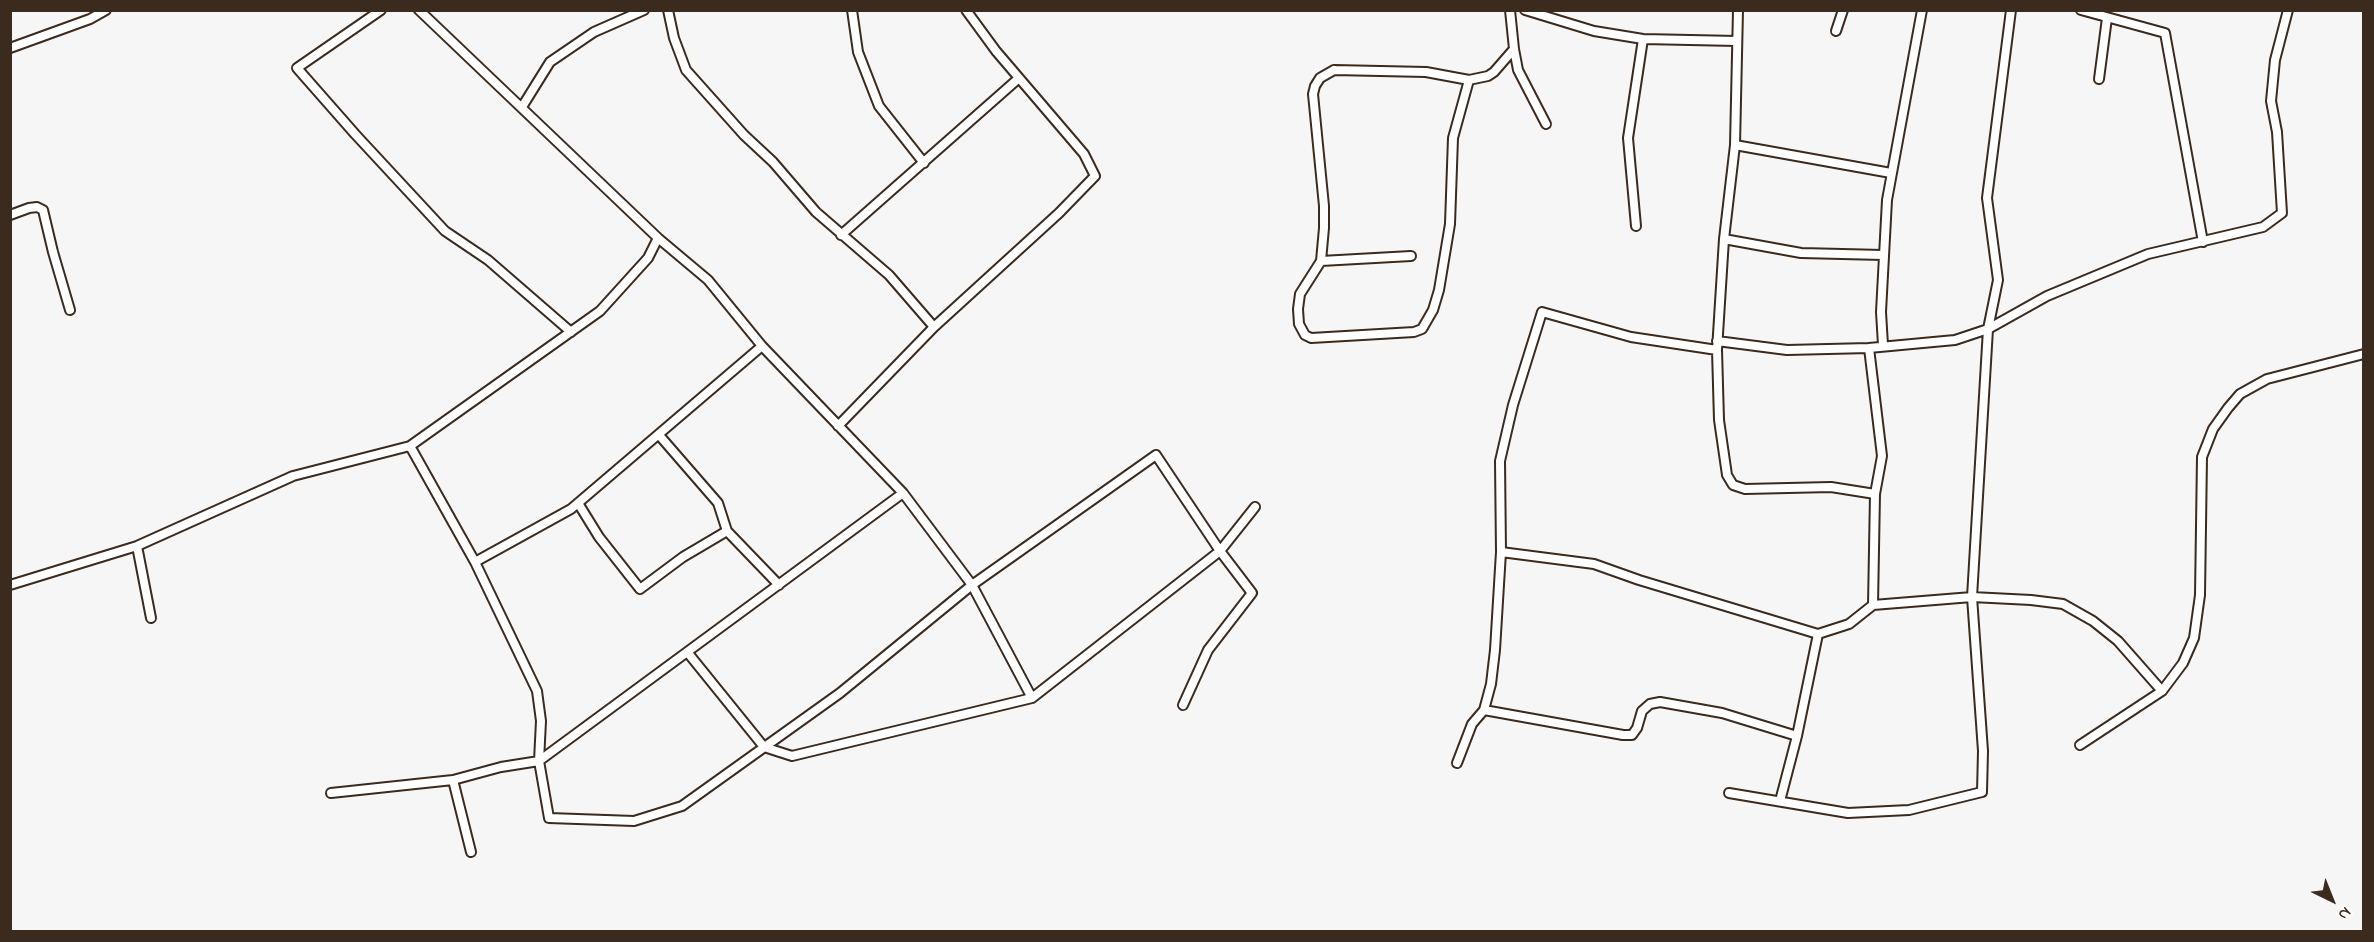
<!DOCTYPE html>
<style>
body{margin:0}
#map{position:relative;width:2374px;height:942px;overflow:hidden;background:#f7f6f6;font-family:"Indie Flower",sans-serif}
canvas{display:block}
.frame{position:absolute;inset:0;border:12px solid #3b2a1e;pointer-events:none}
.north{position:absolute;left:2302px;top:870px;width:60px;height:60px;-webkit-text-stroke:4px #fff;paint-order:stroke;rotate:137deg;font-size:16px;font-weight:700;line-height:24px;text-align:center;color:#3b2a1e}
.north::after{content:'';display:block;margin:auto;width:21px;height:27px;background:#3b2a1e;clip-path:polygon(50% 0,100% 100%,50% 72%,0 100%)}
</style>
<div id="map">
<canvas width="2374" height="942"></canvas>
<div class="frame"></div>
<div class="north">N</div>
</div>
<script>
const context = document.querySelector('canvas').getContext('2d');
context.lineJoin = 'round';
function poly(rows) {
  const path = new Path2D();
  for (const r of rows) {
    path.moveTo(r[0], r[1]);
    for (let i = 2; i < r.length; i += 2) path.lineTo(r[i], r[i + 1]);
  }
  return path;
}
function trace(path, color, width, dash) {
  context.strokeStyle = color;
  context.lineWidth = width;
  context.lineCap = dash ? 'butt' : 'round';
  context.setLineDash(dash || []);
  context.stroke(path);
}
const street = poly([
 [381,10,297,68,355,134,445,231,488,260,571,332],
 [668,10,674,38,686,70,744,135,773,162,816,212,889,275,934,327,838,426],
 [852,10,858,52,879,106,924,163],
 [1510,10,1514,49,1518,70,1546,124],
 [1525,10,1594,31,1643,39,1737,41],
 [1738,10,1735,145,1724,239,1717,350,1719,420,1727,475,1733,485,1745,489,1831,487,1875,494],
 [2011,10,1987,198,1998,280,1988,329,1972,597,2031,600,2063,604,2093,621,2118,641,2162,691],
 [2081,10,2165,33,2203,242],
 [1836,31,1843,10],
 [10,48,90,19,106,10],
 [1334,70,1426,72,1469,80,1453,138,1450,224,1439,290,1433,310,1422,329,1414,332,1311,338,1305,335,1299,324,1298,309,1300,294,1321,261,1324,228,1324,206,1313,94,1315,86,1320,78,1334,70],
 [2099,79,2107,18],
 [1469,80,1488,76,1494,72,1514,49],
 [522,107,550,62,594,32,644,10],
 [1735,145,1891,173],
 [10,215,29,208,37,207,43,210,53,252,70,310],
 [1636,226,1628,138,1643,39],
 [841,235,1019,78],
 [1724,239,1801,253,1883,255],
 [1321,261,1411,256],
 [934,327,1059,213,1095,176,1084,154,996,51,966,10],
 [1717,341,1787,350,1869,348,1955,340,1988,329,2047,296,2148,254,2263,227,2282,213,2277,132,2271,101,2275,60,2288,10],
 [1883,345,1881,312,1887,200,1922,10],
 [1869,348,1882,456,1875,494,1873,605],
 [1717,350,1631,337,1542,312,1513,405,1500,461,1501,552,1495,650,1491,684,1484,710,1623,735,1632,735,1637,728,1642,711,1650,704,1660,702,1722,713,1797,736],
 [410,446,475,562,537,691,541,721,539,761,549,818,634,821,682,806,840,693,972,585,1156,455,1220,551,1252,593,1208,650,1183,705],
 [903,493,972,585,1032,698],
 [578,503,599,537,640,589,683,557,727,531,718,503,659,435],
 [727,531,779,585],
 [137,546,151,618],
 [1501,552,1594,564,1639,580,1818,634,1849,624,1873,605,1972,597,1983,751,1982,792,1909,810,1848,813,1729,793],
 [475,562,571,509,762,346],
 [10,585,137,546,293,476,410,446,600,311,648,258,658,238,419,10],
 [688,653,764,747,792,756,1032,698,1220,551,1255,507],
 [2080,745,2162,691,2183,663,2194,638,2200,595,2202,457,2213,429,2228,408,2240,394,2267,379,2364,354],
 [1457,763,1472,724,1484,710],
 [453,780,471,852],
 [331,793,453,780,501,767,539,761,903,493,762,346,708,280,658,238],
 [1780,801,1797,736,1818,634]
]);
trace(street, '#3b2a1e', 12);
trace(street, '#fff', 8);
</script>
